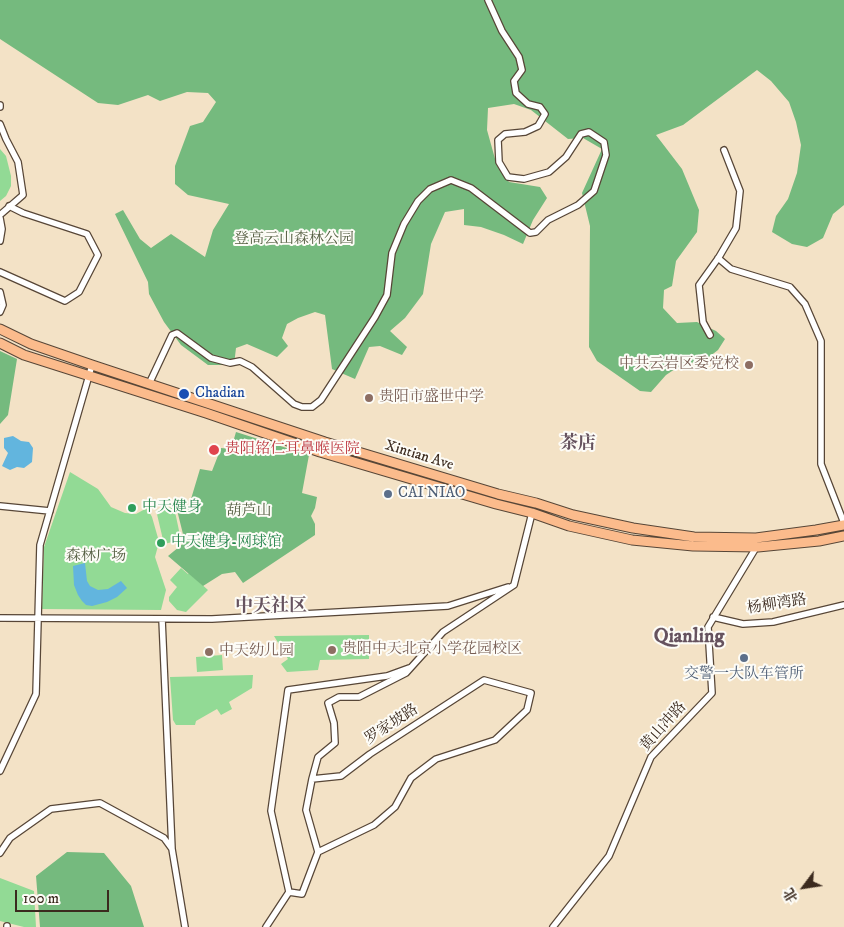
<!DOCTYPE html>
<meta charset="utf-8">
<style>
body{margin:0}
#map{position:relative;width:844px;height:927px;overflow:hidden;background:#f3e2c6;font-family:"IM FELL DW Pica","Noto Serif SC",serif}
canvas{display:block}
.north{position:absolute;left:779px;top:862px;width:50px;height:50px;-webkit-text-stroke:4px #fdfcf7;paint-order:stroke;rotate:239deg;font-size:14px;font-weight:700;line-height:20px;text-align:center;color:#3b2a1e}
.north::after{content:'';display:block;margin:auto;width:18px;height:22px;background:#3b2a1e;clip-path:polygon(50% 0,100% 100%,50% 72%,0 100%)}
.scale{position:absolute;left:15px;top:890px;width:94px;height:22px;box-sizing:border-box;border:2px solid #3b2a1e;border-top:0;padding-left:6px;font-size:15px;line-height:18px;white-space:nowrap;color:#3b2a1e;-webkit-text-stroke:4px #fdfcf7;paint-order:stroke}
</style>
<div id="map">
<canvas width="844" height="927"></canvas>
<div class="north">北</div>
<div class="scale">100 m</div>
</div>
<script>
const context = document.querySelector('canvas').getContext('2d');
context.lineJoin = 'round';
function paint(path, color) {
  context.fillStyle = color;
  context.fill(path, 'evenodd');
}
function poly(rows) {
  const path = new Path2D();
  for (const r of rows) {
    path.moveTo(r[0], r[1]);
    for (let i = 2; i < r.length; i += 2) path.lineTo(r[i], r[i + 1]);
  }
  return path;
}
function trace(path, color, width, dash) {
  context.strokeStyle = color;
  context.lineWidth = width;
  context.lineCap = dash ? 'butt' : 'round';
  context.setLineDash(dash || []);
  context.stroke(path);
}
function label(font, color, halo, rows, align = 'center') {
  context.font = font + ' "IM FELL DW Pica","Noto Serif SC",serif';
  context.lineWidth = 4;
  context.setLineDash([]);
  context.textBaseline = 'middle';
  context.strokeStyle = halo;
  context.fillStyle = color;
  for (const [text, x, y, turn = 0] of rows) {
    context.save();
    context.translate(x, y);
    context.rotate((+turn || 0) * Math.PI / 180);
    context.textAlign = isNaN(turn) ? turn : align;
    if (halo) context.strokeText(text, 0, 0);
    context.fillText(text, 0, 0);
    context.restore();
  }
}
const green = poly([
 [0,149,6,156,11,176,11,186,6,196,0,201],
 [70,472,98,489,111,507,125,513,136,514,147,508,152,517,158,538,158,546,155,557,166,590,161,610,42,609,44,547],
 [174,507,181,540,164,544,156,510],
 [181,568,188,574,189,573,208,590,186,612,177,610,169,601,169,597,177,587,170,580],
 [369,635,369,659,320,660,318,670,287,672,281,664,288,659,274,636],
 [222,655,223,670,197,672,196,657],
 [253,675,252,688,229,702,232,709,221,715,217,709,196,721,195,725,176,725,173,720,170,677],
 [0,878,34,891,36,927,24,927,0,921]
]);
const forest = poly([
 [0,0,844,0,844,205,833,214,823,238,807,247,792,244,772,232,776,216,788,199,797,173,801,145,796,122,789,102,771,81,757,70,683,125,656,135,682,169,699,210,697,232,676,261,672,286,664,290,663,308,677,323,697,322,716,331,725,339,718,350,701,363,684,363,666,375,651,392,640,391,597,361,589,347,590,226,582,193,602,149,583,138,568,139,531,110,514,104,488,108,487,130,497,166,509,182,540,187,547,198,533,220,523,244,504,235,481,227,464,225,464,209,445,212,431,244,423,294,405,318,390,331,407,347,402,355,380,346,369,347,355,379,332,369,325,315,315,312,298,318,287,324,282,338,288,346,277,357,247,344,236,348,234,365,208,365,181,345,164,322,149,294,148,282,115,214,123,210,140,239,151,248,171,234,205,257,213,230,229,204,188,195,175,184,175,166,190,126,203,122,216,102,208,93,187,92,160,101,148,95,118,105,98,103,0,39],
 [0,351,17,359,8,415,0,424],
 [236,432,309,455,302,493,317,497,315,508,311,516,315,524,315,535,243,583,235,572,222,574,203,586,168,556,185,542,176,506,188,509,200,469,212,471,221,448,231,449],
 [67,852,104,853,131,886,144,927,40,927,36,876]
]);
const water = poly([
 [13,436,21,441,29,442,33,448,32,462,24,468,17,467,10,470,2,466,8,453,4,448,4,438],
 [85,563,87,581,90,586,98,590,108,589,121,581,127,588,117,597,107,602,92,606,86,605,82,601,78,595,74,585,73,566]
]);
const minor = poly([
 [0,105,0,107],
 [0,124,6,139,18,162,23,195,0,215],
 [0,218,2,229,0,241],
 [718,258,731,269,790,287,805,304,821,341,821,464,844,523],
 [0,272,65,301,79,292,98,255,87,234,23,213,9,206],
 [0,292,3,305,0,312],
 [710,335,703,322,699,285,719,257,736,228,740,191,724,150],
 [149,384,172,335,177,333,211,358,230,363,240,361,252,367,294,404,302,407,312,407,321,400,375,317,387,295,392,253,404,224,418,201,430,189,451,180,471,188,530,233,536,232,548,220,578,205,594,191,606,155,604,142,589,132,581,134,566,157,549,172,524,179,508,177,499,162,498,140,505,134,525,132,538,126,545,114,540,107,528,104,516,93,514,81,522,70,519,57,502,31,488,0],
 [0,506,50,511],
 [713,617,743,624,773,622,844,605],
 [0,618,212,619,448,606,508,587],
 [162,619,172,849],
 [0,771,36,694,40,545,92,365],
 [312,779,306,810,318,852],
 [0,853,10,838,51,809,100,803,164,838,172,849,185,927],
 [289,892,302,894,318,852,374,825,395,807,411,778,436,759,495,740,527,710,531,693,484,680,370,754,341,776,312,779,318,757,335,743,334,723,328,703,339,697,359,697,406,673,443,632,514,585,532,513],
 [7,926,7,927],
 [266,927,289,892,271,811,288,690,387,676,409,668],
 [553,927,609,856,651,757,712,693,708,627,757,546]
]);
const primary = poly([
 [0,329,31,344,92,365,325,442,498,494,536,503,573,515,633,528,694,537,756,538,816,530,844,525],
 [0,343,24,355,206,413,320,452,496,504,532,513,569,526,632,540,693,546,758,547,819,541,844,536]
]);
const markers = [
 [749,365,5,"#8d6e63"],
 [184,394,6,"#1a4fb4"],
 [369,398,5,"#8d6e63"],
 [214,450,6,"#e0444e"],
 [388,494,5,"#5c6f8a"],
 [132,508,5,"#2e9e5b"],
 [161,543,5,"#2e9e5b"],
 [332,650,5,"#8d6e63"],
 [209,652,5,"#8d6e63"],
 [744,658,5,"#5c6f8a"]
];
const parkNames = [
 ["登高云山森林公园",294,240],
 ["葫芦山",249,512],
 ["森林广场",96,557]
];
const educationNames = [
 ["中共云岩区委党校",739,365,"right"],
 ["贵阳市盛世中学",379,398],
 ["贵阳中天北京小学花园校区",342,650],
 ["中天幼儿园",219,652]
];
const transitNames = [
 ["Chadian",195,394]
];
const healthNames = [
 ["贵阳铭仁耳鼻喉医院",225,450]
];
const streetNames = [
 ["Xintian Ave",419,456,17],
 ["杨柳湾路",777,605,-9],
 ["罗家坡路",392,725,-33],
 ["黄山冲路",664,727,-48]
];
const serviceNames = [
 ["CAI NIAO",398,494],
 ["交警一大队车管所",744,675,"center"]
];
const leisureNames = [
 ["中天健身",142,508],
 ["中天健身-网球馆",171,543]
];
const quarterNames = [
 ["茶店",578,444],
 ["中天社区",271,607]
];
const districtNames = [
 ["Qianling",689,638]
];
paint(green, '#92da95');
paint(forest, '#75ba7e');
paint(water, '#62b5de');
trace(minor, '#574637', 8);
trace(primary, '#574637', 11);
trace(minor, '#fff', 5.5);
trace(primary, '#fbbb8c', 9);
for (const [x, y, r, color] of markers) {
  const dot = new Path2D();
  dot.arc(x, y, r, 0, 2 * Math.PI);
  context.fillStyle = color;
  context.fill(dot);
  trace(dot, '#fdfcf7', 2);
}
label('15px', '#555f42', '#fdfcf7', parkNames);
label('15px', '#785e54', '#fdfcf7', educationNames, 'left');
label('15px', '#164399', '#fdfcf7', transitNames, 'left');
label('15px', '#be3a42', '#fdfcf7', healthNames, 'left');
label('15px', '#3b2a1e', '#fdfcf7', streetNames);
label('15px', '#4e5e75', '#fdfcf7', serviceNames, 'left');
label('15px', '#27864d', '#fdfcf7', leisureNames, 'left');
label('bold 18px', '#66535f', '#fdfcf7', quarterNames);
label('bold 20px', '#66535f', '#fdfcf7', districtNames);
</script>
